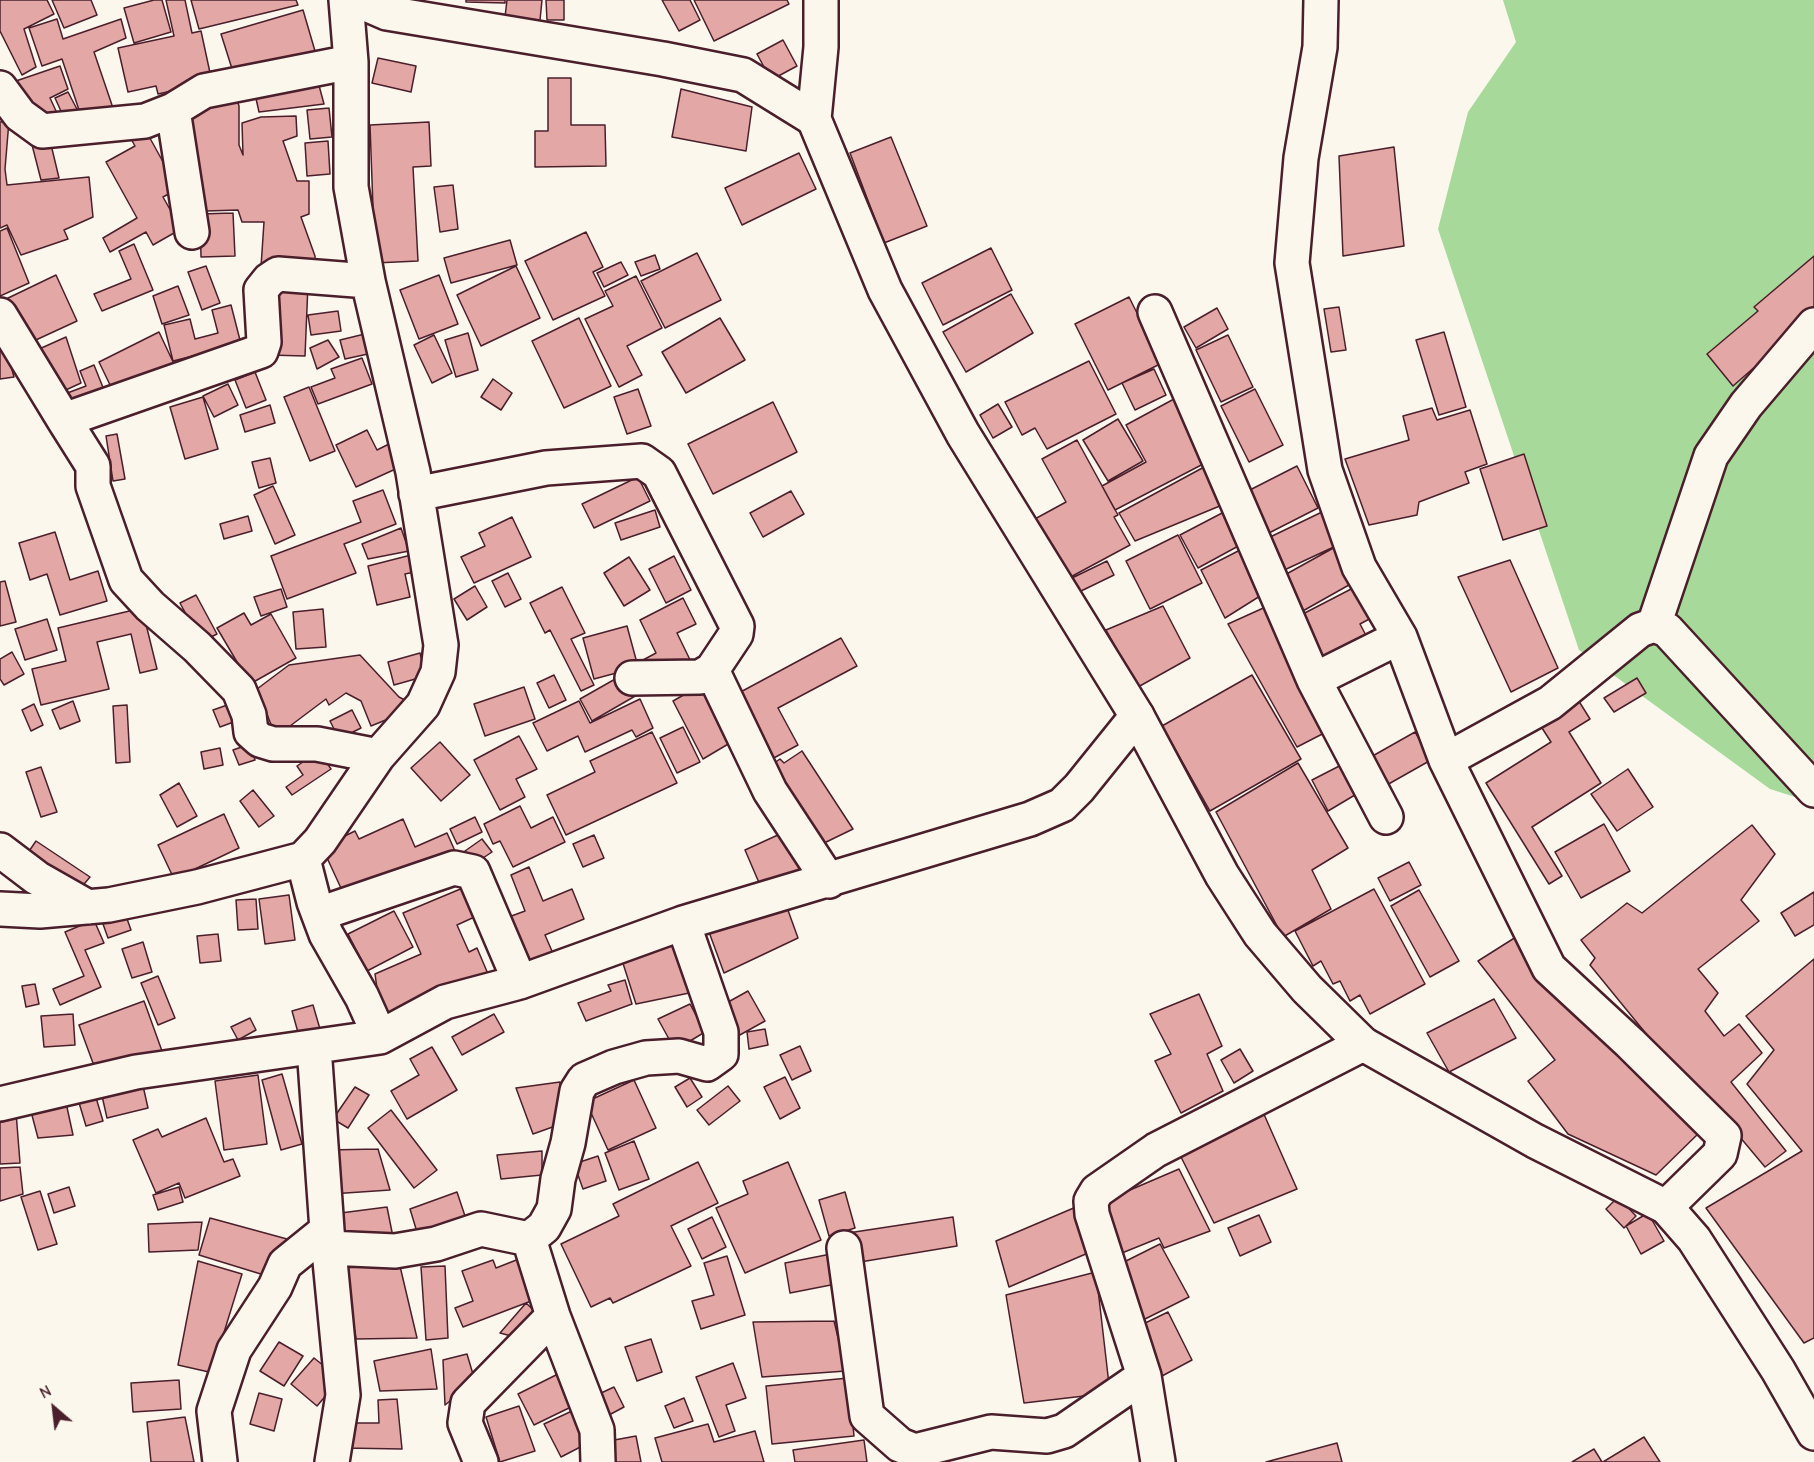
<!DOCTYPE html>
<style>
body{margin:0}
#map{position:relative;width:1814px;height:1462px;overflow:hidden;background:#fbf7ec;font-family:"Comic Neue",sans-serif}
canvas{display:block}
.north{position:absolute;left:24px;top:1378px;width:60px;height:60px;-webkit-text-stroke:4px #fbf7ec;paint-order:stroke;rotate:332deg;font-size:16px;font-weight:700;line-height:24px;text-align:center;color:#4a1f2b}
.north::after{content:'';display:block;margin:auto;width:21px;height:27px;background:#4a1f2b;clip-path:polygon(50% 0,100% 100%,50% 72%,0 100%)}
</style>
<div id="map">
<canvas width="1814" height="1462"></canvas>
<div class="north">N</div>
</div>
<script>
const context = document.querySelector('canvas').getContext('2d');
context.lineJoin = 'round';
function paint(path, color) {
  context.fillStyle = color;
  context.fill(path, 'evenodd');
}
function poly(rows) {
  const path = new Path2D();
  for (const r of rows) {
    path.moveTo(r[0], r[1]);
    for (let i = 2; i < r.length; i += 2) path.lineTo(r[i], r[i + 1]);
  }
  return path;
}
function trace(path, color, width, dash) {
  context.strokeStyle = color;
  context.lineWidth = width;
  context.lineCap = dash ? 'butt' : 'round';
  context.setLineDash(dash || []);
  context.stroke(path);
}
const green = poly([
 [1503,0,1814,0,1814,803,1770,789,1579,650,1438,229,1468,112,1516,42]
]);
const building = poly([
 [0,0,47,0,54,14,24,29,36,67,22,75,0,31,0,0],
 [52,0,91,0,97,15,64,28,52,0],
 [154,0,162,0,171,32,134,43,124,8,154,0],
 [166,0,185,0,192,33,201,31,212,82,158,94,156,86,128,92,118,48,174,36,166,0],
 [191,0,296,0,298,5,199,29,191,0],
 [466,0,505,0,505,3,466,2,466,0],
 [507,0,542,0,540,20,505,17,507,0],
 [546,0,564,0,564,20,547,20,546,0],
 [662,0,690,0,700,20,679,31,662,0],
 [694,0,787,0,789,4,714,41,694,0],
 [303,10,315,51,234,75,221,34,303,10],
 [57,19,63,39,121,19,126,38,94,52,114,111,83,122,62,59,42,66,29,28,57,19],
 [783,40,797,66,771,80,757,54,783,40],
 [378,58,416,66,411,92,372,83,378,58],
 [60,66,68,89,50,98,57,113,33,124,13,82,60,66],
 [317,78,324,104,259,112,255,94,317,78],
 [548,78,571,78,571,125,605,125,606,166,535,167,535,131,548,131,548,78],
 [233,88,239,106,239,145,243,155,242,123,261,117,296,116,297,136,283,141,297,181,309,181,309,214,301,217,315,256,316,273,261,267,264,222,242,222,238,210,206,211,196,215,184,123,233,88],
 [681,89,752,107,746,151,672,137,681,89],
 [68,92,79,113,65,120,55,98,68,92],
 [329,108,332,137,310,139,307,110,329,108],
 [9,121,5,169,7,185,89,177,93,217,64,230,68,239,21,255,7,225,0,228,0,122,9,121],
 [429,122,431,166,413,167,418,261,375,263,370,125,429,122],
 [146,131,178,189,163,197,181,229,153,245,146,232,110,252,103,238,137,218,106,162,135,146,131,139,146,131],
 [48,132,59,178,41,180,30,137,48,132],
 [891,137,927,226,884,243,850,153,891,137],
 [328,141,330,174,307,176,305,143,328,141],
 [1394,147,1404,246,1343,256,1339,156,1394,147],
 [799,153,816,189,742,225,725,188,799,153],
 [453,185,458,229,440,232,434,187,453,185],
 [233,213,235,256,201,257,200,214,233,213],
 [7,228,29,283,0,296,0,231,7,228],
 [586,232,603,267,593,272,605,296,553,320,525,261,586,232],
 [510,240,517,265,451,283,444,258,510,240],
 [134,244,153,290,102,311,94,294,131,279,119,251,134,244],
 [991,248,1012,290,943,325,922,283,991,248],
 [697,253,721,300,665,328,641,281,697,253],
 [655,255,660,269,641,276,635,262,655,255],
 [1814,256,1814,315,1733,386,1707,354,1758,311,1754,307,1814,256],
 [621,262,628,275,604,287,597,273,621,262],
 [206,266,220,303,202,310,188,272,206,266],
 [516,266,540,318,481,346,457,295,516,266],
 [56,275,77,321,25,345,4,300,56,275],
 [439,275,458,324,419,339,400,290,439,275],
 [636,276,662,328,627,346,642,375,619,387,585,319,613,306,605,291,636,276],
 [272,283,308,284,305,356,269,355,272,283],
 [178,286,189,315,162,324,153,296,178,286],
 [1011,294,1033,333,966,372,943,332,1011,294],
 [1129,297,1162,363,1108,390,1075,324,1129,297],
 [231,305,241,344,173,361,164,325,190,319,195,339,218,333,212,310,231,305],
 [1339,307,1346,350,1331,352,1324,309,1339,307],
 [1217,308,1228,329,1196,348,1184,327,1217,308],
 [338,311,341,331,311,335,308,315,338,311],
 [579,318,611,386,564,408,532,341,579,318],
 [720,318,745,360,686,393,662,352,720,318],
 [0,326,14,377,0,379,0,326],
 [159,332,175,366,112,389,99,362,159,332],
 [373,332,377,352,345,359,340,340,373,332],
 [1444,332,1466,407,1439,415,1416,340,1444,332],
 [468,333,478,370,456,377,445,340,468,333],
 [434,335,452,373,432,383,414,345,434,335],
 [1228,335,1253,387,1221,402,1196,350,1228,335],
 [66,337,81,383,57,394,37,350,66,337],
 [328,340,339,357,317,369,310,348,328,340],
 [362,358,372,384,318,404,311,387,335,378,331,369,362,358],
 [1089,361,1116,414,1047,449,1035,428,1022,435,1005,402,1089,361],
 [94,365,106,395,68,411,62,395,86,386,80,371,94,365],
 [1154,369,1166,395,1135,410,1122,383,1154,369],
 [255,372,266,400,246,408,235,380,255,372],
 [493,379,512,393,501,410,481,397,493,379],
 [228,384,238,405,214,417,203,396,228,384],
 [309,387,335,451,310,461,284,397,309,387],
 [638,389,651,426,627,434,614,397,638,389],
 [1255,389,1283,445,1249,462,1221,406,1255,389],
 [203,397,218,449,185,459,170,407,203,397],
 [1174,399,1207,462,1115,510,1102,486,1146,462,1126,425,1174,399],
 [773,402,797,452,713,494,688,444,773,402],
 [998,404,1012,427,993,438,980,415,998,404],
 [270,405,275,423,245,432,240,415,270,405],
 [1432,408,1437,420,1470,410,1487,464,1465,472,1469,483,1419,502,1417,515,1369,525,1345,459,1409,440,1403,416,1432,408],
 [1118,419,1143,461,1108,481,1083,440,1118,419],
 [367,430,377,450,389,444,400,467,356,487,336,445,367,430],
 [117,434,125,479,113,481,106,436,117,434],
 [1077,440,1118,515,1114,517,1130,545,1065,580,1033,520,1066,502,1042,459,1077,440],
 [1524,454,1547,526,1503,540,1480,469,1524,454],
 [270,458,276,483,259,488,252,462,270,458],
 [1206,466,1227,503,1135,541,1119,513,1206,466],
 [1297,466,1318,508,1263,536,1242,494,1297,466],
 [638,477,650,501,594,528,582,504,638,477],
 [273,486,295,535,275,544,254,495,273,486],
 [383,490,396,524,344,544,356,573,287,599,271,556,361,522,353,501,383,490],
 [791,491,804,514,763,537,750,513,791,491],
 [655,510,660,527,621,540,615,523,655,510],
 [1224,512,1242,544,1198,568,1180,535,1224,512],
 [1322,512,1338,545,1280,572,1264,540,1322,512],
 [248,516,252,531,224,539,220,524,248,516],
 [512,517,531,557,474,583,461,557,485,546,479,533,512,517],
 [401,528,409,551,368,559,362,544,401,528],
 [55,532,70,580,98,571,107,601,60,615,47,574,30,580,19,543,55,532],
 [1178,535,1202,583,1150,609,1126,561,1178,535],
 [1337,546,1356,581,1301,612,1281,577,1337,546],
 [1246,547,1268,591,1225,618,1201,570,1246,547],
 [415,554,419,571,405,574,410,597,377,605,368,566,415,554],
 [674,556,691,590,666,603,649,569,674,556],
 [629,557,650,590,624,606,604,573,629,557],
 [1510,560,1558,668,1511,692,1458,577,1510,560],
 [1107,561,1114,575,1079,592,1072,578,1107,561],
 [508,573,521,599,505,607,492,581,508,573],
 [5,581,16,622,0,626,0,582,5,581],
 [475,586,487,607,467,620,454,599,475,586],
 [1357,586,1373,617,1360,624,1370,643,1319,668,1297,617,1357,586],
 [562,587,585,633,571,639,594,685,581,691,550,630,545,633,530,603,562,587],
 [281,589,287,607,261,616,254,597,281,589],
 [196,595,217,634,201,642,180,603,196,595],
 [683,598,696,624,677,633,694,668,658,674,643,660,656,653,640,620,683,598],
 [1270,605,1334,728,1297,747,1228,624,1270,605],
 [1163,606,1190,658,1138,687,1106,630,1163,606],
 [142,608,157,669,140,673,131,634,97,642,109,689,41,705,32,669,66,661,58,628,142,608],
 [323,609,326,647,296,649,293,612,323,609],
 [244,613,251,625,271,614,296,658,250,684,217,628,244,613],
 [47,619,57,650,25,660,15,629,47,619],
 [627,626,637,663,618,667,620,672,594,679,583,638,627,626],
 [841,638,857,666,778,708,798,745,770,760,735,695,841,638],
 [12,652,24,674,4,685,0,679,0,659,12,652],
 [420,653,426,676,394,685,388,662,420,653],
 [360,655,399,697,411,703,393,717,371,726,361,701,346,693,329,705,326,699,290,726,274,732,257,689,289,665,360,655],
 [624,674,637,695,592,721,580,699,624,674],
 [554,675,566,700,549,708,537,683,554,675],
 [1252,675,1301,759,1210,811,1162,726,1252,675],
 [1637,678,1646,693,1614,712,1604,698,1637,678],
 [708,681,740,737,703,759,673,701,708,681],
 [524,687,535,719,485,736,474,704,524,687],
 [1572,690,1590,719,1569,732,1601,783,1532,827,1562,876,1549,884,1486,783,1551,742,1533,714,1572,690],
 [640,699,653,728,636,737,632,730,585,752,578,736,547,751,533,723,579,701,590,723,640,699],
 [73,701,80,721,60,729,52,710,73,701],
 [233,703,239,720,220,727,213,710,233,703],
 [34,704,43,725,31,731,22,710,34,704],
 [127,705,130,762,116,763,113,706,127,705],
 [352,710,361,728,339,739,330,721,352,710],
 [683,727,700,762,677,773,660,738,683,727],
 [652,732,677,783,566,835,547,795,595,772,590,761,652,732],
 [1415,732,1431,760,1378,790,1362,762,1415,732],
 [519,736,537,769,516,779,525,797,500,810,474,760,519,736],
 [440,742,470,775,441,801,411,768,440,742],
 [250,744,255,760,239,765,233,750,250,744],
 [220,748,223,765,204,769,201,752,220,748],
 [319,751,331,769,292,795,286,787,303,775,297,766,319,751],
 [802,751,853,829,818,846,767,768,780,759,784,763,802,751],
 [1349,761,1365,789,1328,811,1312,780,1349,761],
 [1298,763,1348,848,1312,870,1331,909,1283,937,1216,812,1298,763],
 [41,767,57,812,41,817,26,772,41,767],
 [1628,769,1653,807,1617,831,1591,794,1628,769],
 [179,783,197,816,177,827,160,795,179,783],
 [253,790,274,816,259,827,240,801,253,790],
 [520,806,531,828,553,817,565,842,513,867,500,841,493,844,484,824,520,806],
 [224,814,239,848,174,879,158,845,224,814],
 [475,817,482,832,457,844,450,829,475,817],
 [403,819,415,847,447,833,455,851,346,899,322,847,355,831,359,839,403,819],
 [1604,824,1630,871,1581,898,1555,852,1604,824],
 [1752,825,1775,854,1741,900,1759,921,1698,969,1718,993,1705,1011,1724,1036,1739,1024,1762,1053,1731,1082,1786,1151,1765,1167,1688,1075,1670,1063,1590,965,1595,958,1581,940,1627,903,1642,913,1752,825],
 [791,829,817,877,763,892,745,850,791,829],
 [594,835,604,858,583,867,573,844,594,835],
 [482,839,492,852,474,864,465,851,482,839],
 [36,841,90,877,79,890,23,860,36,841],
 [1409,862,1421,885,1390,901,1378,878,1409,862],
 [529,867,543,901,572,889,584,919,545,935,555,958,526,969,506,918,525,911,511,875,529,867],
 [470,885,481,914,457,925,469,952,477,948,491,981,382,1024,375,974,421,954,403,913,470,885],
 [1374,889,1425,984,1370,1014,1360,995,1350,1001,1340,981,1333,984,1321,961,1313,966,1295,931,1374,889],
 [1419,890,1459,961,1430,977,1391,906,1419,890],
 [1814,892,1814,925,1795,936,1781,913,1814,892],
 [289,895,295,940,265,944,259,899,289,895],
 [256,899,258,929,238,930,236,900,256,899],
 [785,902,798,938,724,973,709,932,785,902],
 [394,911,413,947,367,971,348,934,394,911],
 [126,916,131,930,108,938,103,924,126,916],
 [94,920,104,943,85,950,101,987,60,1005,53,989,84,976,65,932,94,920],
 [218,934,221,961,200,963,197,936,218,934],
 [677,937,694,992,636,1004,620,954,677,937],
 [1516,937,1702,1130,1656,1175,1568,1134,1528,1081,1555,1060,1478,961,1516,937],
 [143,942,152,972,132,978,122,949,143,942],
 [1814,959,1814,1338,1804,1343,1706,1208,1802,1151,1747,1084,1774,1050,1746,1016,1814,959],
 [158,976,175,1018,158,1025,141,983,158,976],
 [625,980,632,1004,586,1021,578,1003,611,991,608,985,625,980],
 [35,984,39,1004,26,1007,22,986,35,984],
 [748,991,765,1021,738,1036,721,1006,748,991],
 [1199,994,1222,1046,1207,1054,1223,1091,1181,1113,1155,1061,1171,1054,1150,1014,1199,994],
 [1494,999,1516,1038,1449,1072,1427,1033,1494,999],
 [144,1001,162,1051,97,1074,79,1025,144,1001],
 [690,1004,705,1032,675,1050,658,1019,690,1004],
 [313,1005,320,1029,299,1036,292,1011,313,1005],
 [73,1014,75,1045,44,1047,41,1016,73,1014],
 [494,1014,504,1032,462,1055,452,1037,494,1014],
 [250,1018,256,1030,238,1040,231,1027,250,1018],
 [765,1029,768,1045,749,1049,747,1032,765,1029],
 [800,1046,811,1071,792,1080,780,1055,800,1046],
 [432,1047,457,1090,407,1119,391,1091,419,1075,410,1059,432,1047],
 [1240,1049,1253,1071,1234,1083,1221,1060,1240,1049],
 [282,1074,302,1144,281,1150,262,1080,282,1074],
 [258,1075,267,1144,224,1150,215,1081,258,1075],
 [141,1077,148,1108,107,1118,100,1087,141,1077],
 [785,1077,800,1108,780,1119,764,1087,785,1077],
 [690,1078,702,1097,687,1107,675,1087,690,1078],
 [634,1080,656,1128,608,1150,586,1102,634,1080],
 [560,1082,561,1124,533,1134,516,1088,560,1082],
 [728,1086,740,1101,709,1125,697,1110,728,1086],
 [355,1087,369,1095,348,1128,333,1119,355,1087],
 [94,1091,103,1121,86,1126,77,1096,94,1091],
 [65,1098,73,1135,38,1138,29,1104,65,1098],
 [1259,1103,1297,1189,1214,1223,1178,1151,1259,1103],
 [391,1110,437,1170,414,1188,368,1128,391,1110],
 [16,1112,20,1163,0,1164,0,1113,16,1112],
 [206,1118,224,1162,233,1159,240,1176,185,1198,179,1183,156,1193,133,1140,158,1129,162,1137,206,1118],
 [634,1141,649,1179,619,1190,605,1153,634,1141],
 [378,1149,390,1190,331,1194,327,1150,378,1149],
 [542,1151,542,1175,501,1179,497,1155,542,1151],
 [598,1156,606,1181,583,1189,574,1164,598,1156],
 [698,1162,718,1203,671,1226,691,1266,613,1303,610,1298,591,1307,561,1244,619,1216,613,1204,698,1162],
 [788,1162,821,1240,745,1273,716,1208,748,1194,743,1181,788,1162],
 [20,1167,23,1194,0,1201,0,1168,20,1167],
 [1179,1169,1210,1231,1164,1248,1159,1238,1117,1255,1095,1205,1179,1169],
 [69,1187,75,1206,54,1213,48,1194,69,1187],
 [179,1187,183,1202,158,1210,153,1195,179,1187],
 [40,1191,57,1244,38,1250,21,1197,40,1191],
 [457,1192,467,1222,420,1242,410,1209,457,1192],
 [845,1192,855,1228,829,1236,819,1200,845,1192],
 [1618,1197,1636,1216,1624,1228,1606,1209,1618,1197],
 [387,1207,394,1242,336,1239,333,1214,387,1207],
 [1076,1207,1095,1250,1009,1287,996,1241,1076,1207],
 [1648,1213,1664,1241,1641,1254,1626,1226,1648,1213],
 [1259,1215,1271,1242,1240,1256,1228,1228,1259,1215],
 [712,1217,726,1247,702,1259,688,1229,712,1217],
 [953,1217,957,1246,854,1263,848,1233,953,1217],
 [210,1218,287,1239,264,1275,199,1255,210,1218],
 [202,1222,198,1250,149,1252,148,1224,202,1222],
 [1160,1244,1189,1297,1141,1321,1114,1267,1160,1244],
 [831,1254,836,1284,790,1293,785,1263,831,1254],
 [727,1256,745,1315,701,1329,692,1301,714,1295,704,1263,727,1256],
 [524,1257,539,1298,463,1327,455,1308,473,1301,462,1271,493,1260,496,1268,524,1257],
 [198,1261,242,1274,213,1368,209,1372,178,1365,198,1261],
 [399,1262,417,1338,356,1339,343,1266,399,1262],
 [445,1266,448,1338,426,1340,421,1267,445,1266],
 [1096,1272,1110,1393,1024,1403,1006,1295,1096,1272],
 [526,1303,543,1319,515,1337,500,1333,526,1303],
 [1168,1312,1192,1360,1162,1376,1137,1327,1168,1312],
 [834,1321,846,1371,762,1377,753,1322,834,1321],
 [651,1339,662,1372,637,1381,625,1347,651,1339],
 [279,1342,303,1356,284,1386,260,1371,279,1342],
 [431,1349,437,1389,380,1391,374,1361,431,1349],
 [467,1354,475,1381,445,1405,443,1360,467,1354],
 [314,1358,340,1379,317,1406,291,1384,314,1358],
 [733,1363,746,1398,726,1405,735,1431,719,1437,696,1377,733,1363],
 [558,1374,573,1406,534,1425,518,1394,558,1374],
 [848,1378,854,1436,772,1444,766,1386,848,1378],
 [179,1380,181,1409,133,1412,131,1383,179,1380],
 [614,1387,624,1407,609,1415,599,1394,614,1387],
 [259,1393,282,1399,274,1431,250,1424,259,1393],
 [684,1398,693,1421,674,1428,665,1406,684,1398],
 [397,1399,402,1449,344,1448,346,1423,379,1423,378,1400,397,1399],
 [519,1406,535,1451,500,1462,486,1417,519,1406],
 [572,1411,588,1443,561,1457,544,1424,572,1411],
 [185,1417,194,1462,151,1462,147,1422,185,1417],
 [708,1424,714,1442,755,1431,764,1462,662,1462,655,1438,708,1424],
 [636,1436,641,1462,612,1462,609,1441,636,1436],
 [1644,1437,1660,1462,1603,1462,1644,1437],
 [864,1440,867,1462,795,1462,793,1450,864,1440],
 [1337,1443,1342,1462,1266,1462,1337,1443],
 [1594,1449,1602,1462,1572,1462,1594,1449]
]);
const minor = poly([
 [357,0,387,13,663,59,743,75,814,119],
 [1321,0,1320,47,1301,158,1292,263,1325,470,1359,567,1400,637,1446,760,1549,968,1630,1043,1724,1136,1720,1154,1666,1207],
 [0,88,20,115,42,131,145,121,173,110,204,91,351,62,346,0],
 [173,110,192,232],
 [1155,312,1314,680,1386,817],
 [0,315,64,420,261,351,264,342,261,290,269,280,278,274,368,281,351,187,351,62],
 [64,420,93,466,93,486,126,580,150,606,197,647,239,690,249,715,251,732,260,740,273,744,317,744,378,756,423,705,438,672,441,645,413,472,368,281],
 [416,494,546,468,642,461,659,473,737,626,736,634,712,670,700,677,632,678],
 [1654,625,1711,456,1746,405,1814,325],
 [712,670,770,791,829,881],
 [1314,680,1400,637],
 [1446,760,1550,703,1640,630,1654,625,1667,630,1814,790],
 [0,850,37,878,88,907],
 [303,859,314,902,326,934,362,997,380,1037],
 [0,909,40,911,109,905,197,887,303,859,320,841,378,756],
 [319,914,454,868,473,872,520,982],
 [0,1104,136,1072,380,1037,445,1002,520,982,683,923,1030,819,1062,805,1079,788,1137,716],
 [327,1230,343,1395,332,1462],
 [328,1248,395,1251,436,1244,481,1229,529,1239],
 [844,1248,867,1416,900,1445,915,1451,991,1432,1047,1436,1064,1431,1144,1376],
 [220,1462,214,1411,234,1350,275,1287,285,1264,327,1230,314,1047],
 [481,1462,465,1423,468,1403,553,1316],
 [598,1462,597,1430,553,1316,529,1239,544,1227,554,1209,558,1179,568,1143,577,1091,584,1080,614,1067,646,1058,679,1056,707,1064,721,1054,721,1032,683,923],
 [1158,1462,1144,1376,1092,1214,1091,1201,1097,1191,1156,1150,1363,1044]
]);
const major = poly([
 [821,0,821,47,814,119,885,290,963,434,1137,716,1222,875,1260,934,1307,989,1363,1044,1535,1141,1666,1207,1694,1239,1778,1370,1814,1433]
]);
paint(green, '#a7d99a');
paint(building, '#e3a8a5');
trace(building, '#4a1f2b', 1.5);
trace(minor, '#4a1f2b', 38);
trace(major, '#4a1f2b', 38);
trace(minor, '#fbf7ec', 33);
trace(major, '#fbf7ec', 33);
</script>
